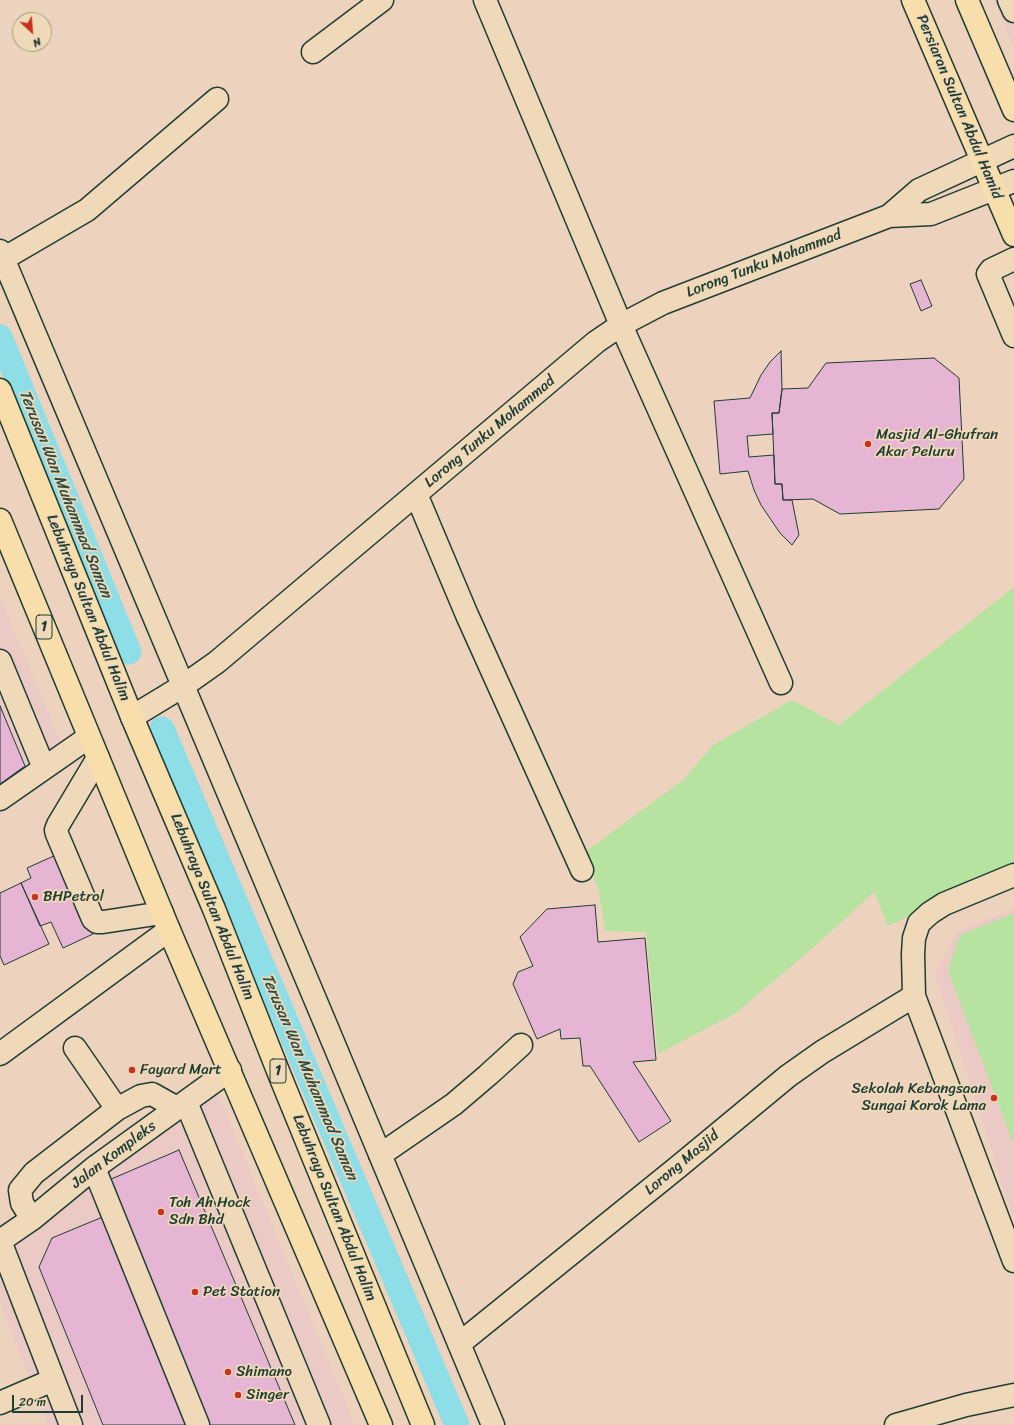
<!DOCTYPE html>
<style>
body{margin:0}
#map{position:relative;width:1014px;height:1425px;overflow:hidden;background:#edd2bd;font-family:Sriracha,sans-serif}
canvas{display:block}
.north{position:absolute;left:12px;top:12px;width:40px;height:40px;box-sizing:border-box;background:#efd9b8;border:1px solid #9c9b83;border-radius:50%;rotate:154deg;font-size:11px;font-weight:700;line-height:16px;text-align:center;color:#1f3d34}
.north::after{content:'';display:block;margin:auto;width:14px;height:18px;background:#c8321e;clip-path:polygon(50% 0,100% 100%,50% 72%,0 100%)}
.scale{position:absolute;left:12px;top:1395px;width:71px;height:18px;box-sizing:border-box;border:2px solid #1f3d34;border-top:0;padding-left:5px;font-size:12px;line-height:14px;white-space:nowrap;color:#1f3d34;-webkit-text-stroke:3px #efd9b8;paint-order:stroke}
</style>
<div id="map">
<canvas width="1014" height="1425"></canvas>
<div class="north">N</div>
<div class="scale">20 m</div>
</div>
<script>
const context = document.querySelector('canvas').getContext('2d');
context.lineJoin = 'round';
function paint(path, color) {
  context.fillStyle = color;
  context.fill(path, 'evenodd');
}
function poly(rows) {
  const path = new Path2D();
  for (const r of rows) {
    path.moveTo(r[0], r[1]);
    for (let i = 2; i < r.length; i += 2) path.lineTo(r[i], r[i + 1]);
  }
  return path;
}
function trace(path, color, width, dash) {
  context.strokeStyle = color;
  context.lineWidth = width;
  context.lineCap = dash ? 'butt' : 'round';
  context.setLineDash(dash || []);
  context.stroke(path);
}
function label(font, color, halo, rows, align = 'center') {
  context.font = font + ' Sriracha,sans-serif';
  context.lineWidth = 3.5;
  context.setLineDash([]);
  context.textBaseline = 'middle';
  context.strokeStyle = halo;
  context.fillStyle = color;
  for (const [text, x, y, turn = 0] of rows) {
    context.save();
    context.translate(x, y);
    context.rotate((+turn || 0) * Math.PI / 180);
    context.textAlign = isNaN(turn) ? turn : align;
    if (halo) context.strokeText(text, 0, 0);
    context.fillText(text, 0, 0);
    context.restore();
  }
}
const built = poly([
 [994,0,1014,0,1014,48],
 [0,597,70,764,0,815],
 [1014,908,1014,1220,935,975,957,932],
 [208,1070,355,1425,48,1425,0,1303,0,1227]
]);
const green = poly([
 [1014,587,1014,869,888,926,874,892,815,946,736,1013,658,1054,646,932,605,931,599,892,585,852,683,780,713,745,792,700,839,725],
 [1014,913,1014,1145,948,971,960,935]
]);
const canal = poly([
 [0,337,129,652],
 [162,729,457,1425]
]);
const building = poly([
 [921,280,932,306,921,311,910,284,921,280],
 [781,351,782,389,779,413,772,413,773,434,747,436,749,457,774,455,775,484,782,484,783,500,792,500,799,535,792,545,780,533,761,505,754,490,748,471,720,474,714,401,750,398,761,375,770,362,781,351],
 [934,358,959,378,964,479,939,509,840,514,813,499,783,500,782,484,775,484,772,413,779,413,782,389,808,388,826,363,934,358],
 [0,706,25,766,0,784,0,706],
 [56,855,93,934,63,948,51,922,40,926,21,883,31,878,27,868,56,855],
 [21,883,49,944,4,965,0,956,0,893,21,883],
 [595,905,598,942,645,938,656,1060,633,1062,671,1121,639,1142,590,1066,583,1066,580,1038,561,1039,560,1029,537,1039,513,984,518,972,533,966,520,937,547,909,595,905],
 [179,1150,295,1425,204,1425,102,1183,179,1150],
 [105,1216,189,1425,103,1425,39,1267,52,1238,105,1216]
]);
const minor = poly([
 [485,0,621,325,781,683],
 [1009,0,1014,11],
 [313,52,382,0],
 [889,216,919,190,1014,146],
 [0,251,323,1018,493,1425],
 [3,259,87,210,217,99],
 [1014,259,991,270,988,274,1014,336],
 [416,494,467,615,582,870],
 [0,661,44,768],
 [132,717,183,686,217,662,596,342,621,325,663,303,889,216,931,214,1014,181],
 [98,758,58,825,56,830,57,834,93,919,97,922,103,922,162,913],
 [0,799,89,737],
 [1014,875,944,904,930,913,919,923,914,938,913,954,914,996,1014,1261],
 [75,1048,117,1109],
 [0,1054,169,930],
 [186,1102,319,1425],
 [380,1155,454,1104,488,1075,521,1045],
 [94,1168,198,1425],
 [32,1219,22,1203,20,1190,34,1173,117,1109,141,1096,152,1094,177,1108],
 [0,1241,32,1219,94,1168,230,1070],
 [0,1241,71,1425],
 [459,1344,678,1167,788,1076,822,1052,914,996],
 [0,1403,53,1380],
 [896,1425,966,1405,1014,1395]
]);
const major = poly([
 [913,0,1014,235],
 [967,0,1014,110],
 [0,390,132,717,214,909,280,1076,423,1425],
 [0,520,169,930,381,1425]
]);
const markers = [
 [868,444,4,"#c8321e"],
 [35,897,4,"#c8321e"],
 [132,1070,4,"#c8321e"],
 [994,1098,4,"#c8321e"],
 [161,1212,4,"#c8321e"],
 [195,1292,4,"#c8321e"],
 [228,1372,4,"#c8321e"],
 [238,1395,4,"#c8321e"]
];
const shields = [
 [44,627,16],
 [278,1071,16]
];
const shieldNames = [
 ["1",44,627],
 ["1",278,1071]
];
const streetNames = [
 ["Persiaran Sultan Abdul Hamid",959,107,67],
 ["Lorong Tunku Mohammad",764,264,-21],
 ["Lorong Tunku Mohammad",490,432,-40],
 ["Lebuhraya Sultan Abdul Halim",88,608,68],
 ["Lebuhraya Sultan Abdul Halim",212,907,68],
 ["Jalan Kompleks",114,1155,-37],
 ["Lorong Masjid",682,1163,-40],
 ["Lebuhraya Sultan Abdul Halim",334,1208,68]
];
const poiNames = [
 ["Masjid Al-Ghufran",876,435],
 ["Akar Peluru",876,452],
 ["BHPetrol",43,897],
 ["Fayard Mart",140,1070],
 ["Sekolah Kebangsaan",986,1089,"right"],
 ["Sungai Korok Lama",986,1106,"right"],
 ["Toh Ah Hock",169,1203],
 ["Sdn Bhd",169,1220],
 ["Pet Station",203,1292],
 ["Shimano",236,1372],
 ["Singer",246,1395]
];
const waterNames = [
 ["Terusan Wan Muhammad Saman",65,494,68],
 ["Terusan Wan Muhammad Saman",309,1077,67]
];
paint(built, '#ebc9c4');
paint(green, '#b7e3a1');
trace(canal, '#8ddee6', 25);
paint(building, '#e6b5d3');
trace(building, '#1f3d34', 1);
trace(minor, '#1f3d34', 25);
trace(major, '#1f3d34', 25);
trace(minor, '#efd9b8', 22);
trace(major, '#f8deab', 22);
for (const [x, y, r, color] of markers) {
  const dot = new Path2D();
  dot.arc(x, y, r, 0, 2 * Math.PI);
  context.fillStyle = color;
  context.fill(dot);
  trace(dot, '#efd9b8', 1.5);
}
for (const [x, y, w] of shields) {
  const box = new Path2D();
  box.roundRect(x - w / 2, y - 12, w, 24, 3);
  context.fillStyle = '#efd9b8';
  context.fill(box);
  trace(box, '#1f3d34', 1);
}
label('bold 14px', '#1f3d34', null, shieldNames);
label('15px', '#1f3d34', '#efd9b8', streetNames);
label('15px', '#1f3d34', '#efd9b8', poiNames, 'left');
label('italic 16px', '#2a4d46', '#efd9b8', waterNames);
</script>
